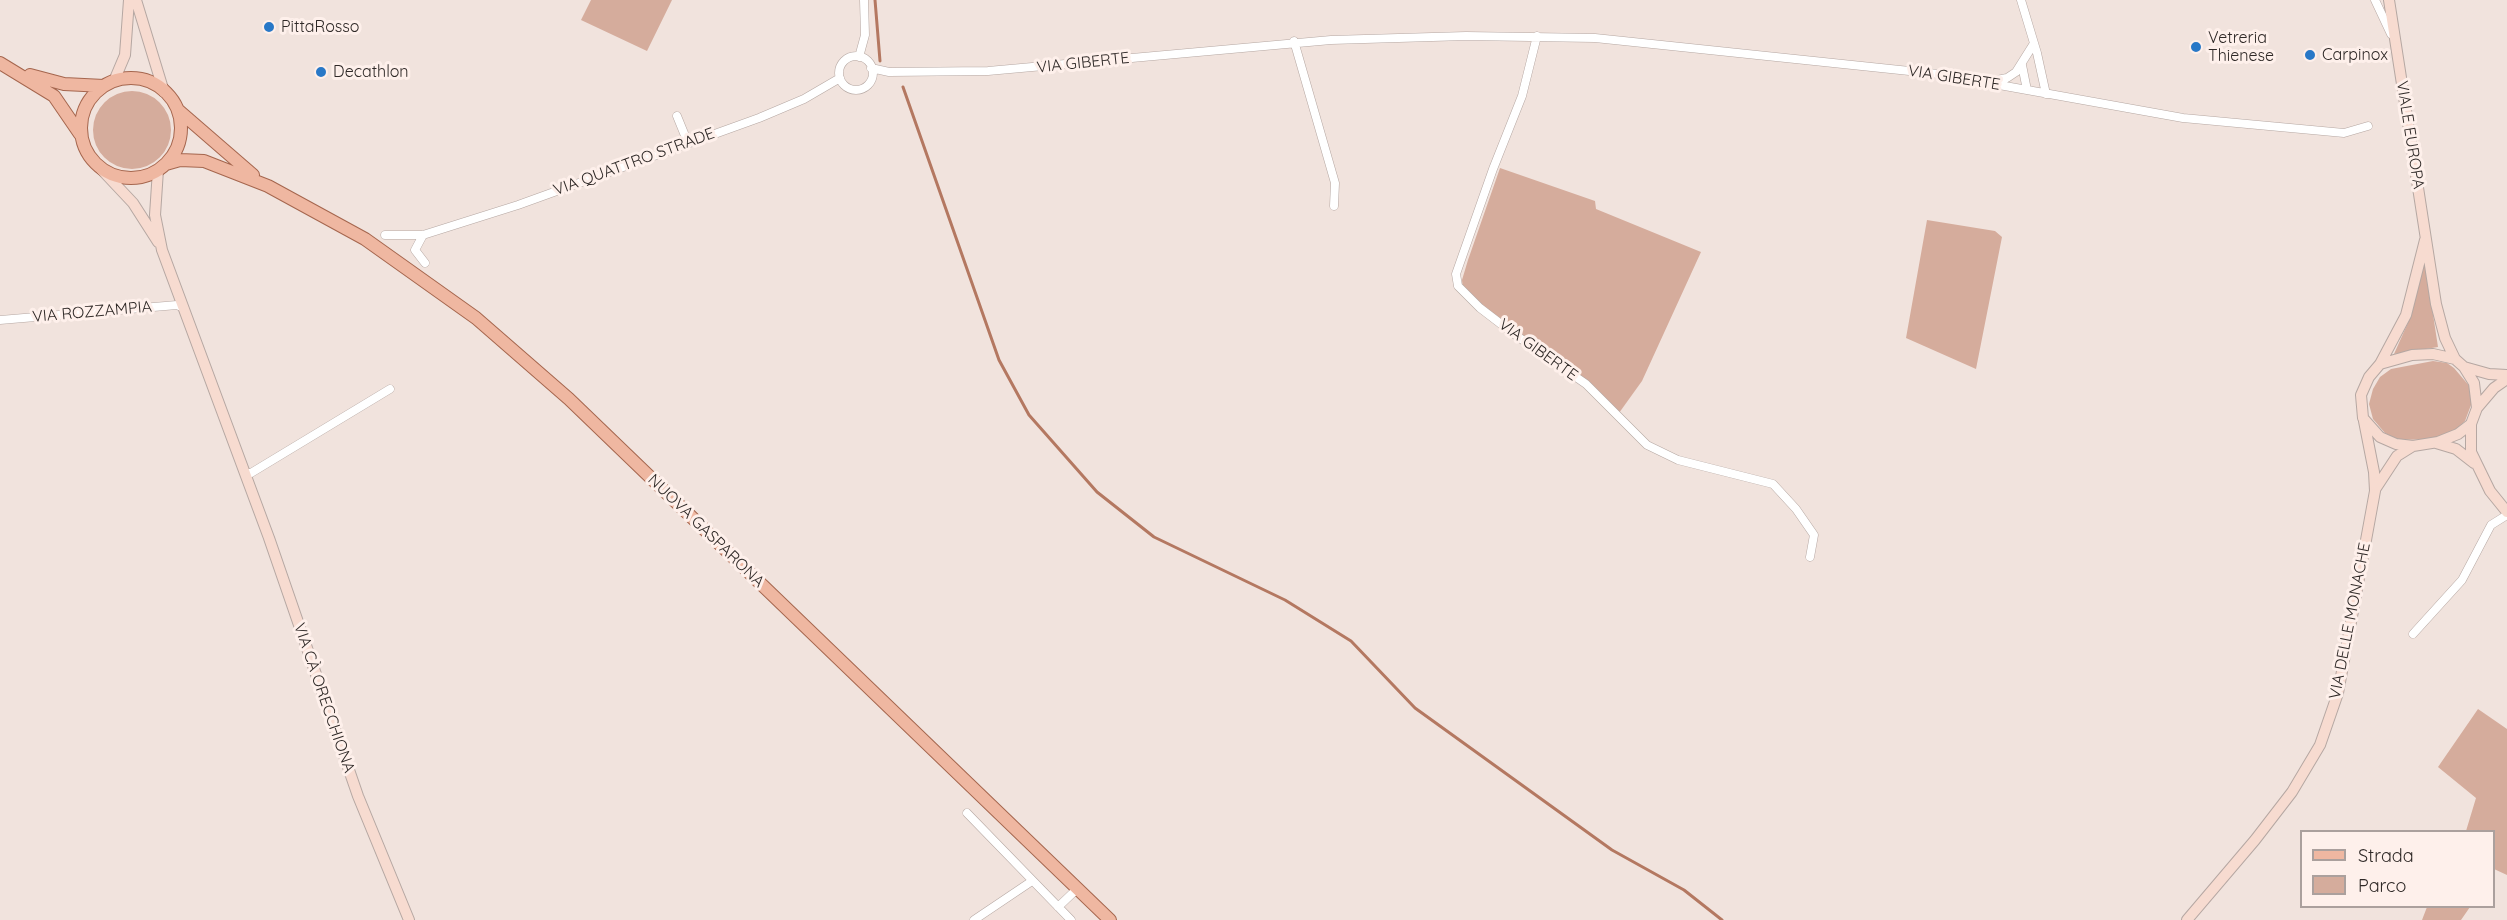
<!DOCTYPE html>
<meta charset="utf-8">
<style>
body{margin:0}
#map{position:relative;width:2507px;height:920px;overflow:hidden;background:#f1e3dd;font-family:Quicksand,sans-serif}
canvas{display:block}
.legend{position:absolute;left:2300px;top:830px;width:195px;height:78px;box-sizing:border-box;background:#fef0eb;border:2px solid #aba09d;margin:0;padding:8px 10px;list-style:none;font-size:18px;color:#2f2927}
.legend li{display:flex;align-items:center;gap:12px;height:30px}
.legend b{width:30px;border:2px solid #aba09d}
</style>
<div id="map">
<canvas width="2507" height="920"></canvas>
<ul class="legend">
<li><b style="height:8px;background:#efb7a1"></b>Strada</li>
<li><b style="height:16px;background:#d5ac9c"></b>Parco</li>
</ul>
</div>
<script>
const context = document.querySelector('canvas').getContext('2d');
context.lineJoin = 'round';
function paint(path, color) {
  context.fillStyle = color;
  context.fill(path, 'evenodd');
}
function poly(rows) {
  const path = new Path2D();
  for (const r of rows) {
    if (r.length === 3) {
      path.moveTo(r[0] + r[2], r[1]);
      path.arc(r[0], r[1], r[2], 0, 2 * Math.PI);
      continue;
    }
    path.moveTo(r[0], r[1]);
    for (let i = 2; i < r.length; i += 2) path.lineTo(r[i], r[i + 1]);
  }
  return path;
}
function trace(path, color, width, dash) {
  context.strokeStyle = color;
  context.lineWidth = width;
  context.lineCap = dash ? 'butt' : 'round';
  context.setLineDash(dash || []);
  context.stroke(path);
}
function label(font, color, halo, rows, align = 'center') {
  context.font = font + ' Quicksand,sans-serif';
  context.lineWidth = 6;
  context.setLineDash([]);
  context.textBaseline = 'middle';
  context.strokeStyle = halo;
  context.fillStyle = color;
  for (const [text, x, y, turn = 0] of rows) {
    context.save();
    context.translate(x, y);
    context.rotate((+turn || 0) * Math.PI / 180);
    context.textAlign = isNaN(turn) ? turn : align;
    if (halo) context.strokeText(text, 0, 0);
    context.fillText(text, 0, 0);
    context.restore();
  }
}
const green = poly([
 [591,0,672,0,647,51,581,20],
 [132,130,39],
 [1500,168,1595,201,1596,209,1701,252,1642,381,1619,413,1466,296,1463,290,1462,280,1468,260],
 [1927,220,1995,231,2002,237,1976,369,1906,338],
 [2423,249,2438,347,2394,354,2411,316],
 [2433,361,2447,363,2454,368,2471,388,2471,405,2465,421,2453,432,2434,439,2398,440,2385,433,2373,419,2369,404,2373,389,2380,377,2391,369],
 [2478,709,2507,729,2507,875,2494,869,2494,832,2466,831,2476,798,2438,767],
 [2427,907,2427,906,2470,907,2461,920,2422,920]
]);
const stream = poly([
 [875,0,880,61],
 [903,87,999,360,1029,415,1097,492,1154,537,1285,600,1351,641,1415,708,1612,850,1684,890,1722,920]
]);
const street = poly([
 [2021,0,2037,53,2046,94],
 [2375,0,2391,34],
 [1537,36,1522,96,1493,169,1456,274,1458,286,1480,308,1514,334,1586,384,1647,445,1678,460,1773,484,1796,509,1814,535,1810,557],
 [1294,41,1335,183,1334,206],
 [856,73,17],
 [859,57,865,35,864,0],
 [2022,65,2027,90],
 [871,68,889,72,988,71,1331,40,1466,36,1595,38,1938,74,2183,118,2344,133,2368,126],
 [1992,81,2007,78,2016,72,2033,45],
 [677,116,688,143],
 [385,235,423,235,518,205,759,118,804,99,840,78],
 [423,235,415,250,425,263],
 [0,320,177,305,184,308],
 [245,473,251,473,390,389],
 [2413,634,2462,580,2491,525,2507,515],
 [967,813,1071,920],
 [1058,907,1077,889],
 [974,920,1032,881]
]);
const secondary = poly([
 [136,0,164,92],
 [2389,0,2436,304,2445,338,2455,359,2464,367,2474,383,2477,408,2471,424,2458,434,2438,442,2413,446,2396,444,2380,437,2363,418,2361,395,2369,377,2380,364,2412,355,2433,354,2455,359],
 [114,81,125,55,129,0],
 [101,169,133,203,158,242],
 [158,170,155,215,162,250,269,538,358,796,409,920],
 [2380,364,2406,315,2425,240],
 [2464,367,2489,374,2507,375],
 [2477,408,2494,388,2507,379],
 [2471,424,2471,452,2490,491,2507,512],
 [2436,443,2456,449,2474,463],
 [2376,488,2397,456,2413,446],
 [2187,920,2255,840,2292,792,2320,745,2338,693,2375,491,2374,472,2364,421]
]);
const primary = poly([
 [0,63,54,96,80,134],
 [30,75,64,84,104,86],
 [131,128,50],
 [178,110,253,175],
 [166,164,180,160,204,161,268,186,365,239,476,318,569,399,1110,920]
]);
const markers = [
 [269,27,6,"#2878c7"],
 [2196,47,6,"#2878c7"],
 [2310,55,6,"#2878c7"],
 [321,72,6,"#2878c7"]
];
const poiNames = [
 ["PittaRosso",281,27],
 ["Vetreria",2208,38],
 ["Thienese",2208,56],
 ["Carpinox",2322,55],
 ["Decathlon",333,72]
];
const streetNames = [
 ["VIA GIBERTE",1083,63,-6],
 ["VIA GIBERTE",1954,78,9],
 ["VIALE EUROPA",2410,135,81],
 ["VIA QUATTRO STRADE",634,162,-20],
 ["VIA ROZZAMPIA",92,312,-5],
 ["VIA GIBERTE",1538,350,36],
 ["NUOVA GASPARONA",706,531,44],
 ["VIA DELLE MONACHE",2350,621,-79],
 ["VIA CÀ ORECCHIONA",324,698,71]
];
paint(green, '#d5ac9c');
trace(stream, '#b47861', 3);
trace(street, '#b5a7a2', 9);
trace(secondary, '#b5a7a2', 12);
trace(primary, '#a5664e', 14);
trace(street, '#fff', 8);
trace(secondary, '#f7dbd0', 10);
trace(primary, '#efb7a1', 12);
for (const [x, y, r, color] of markers) {
  const dot = new Path2D();
  dot.arc(x, y, r, 0, 2 * Math.PI);
  context.fillStyle = color;
  context.fill(dot);
  trace(dot, '#fef0eb', 2);
}
label('16px', '#2f2927', '#fef0eb', poiNames, 'left');
label('16px', '#2f2927', '#fef0eb', streetNames);
</script>
